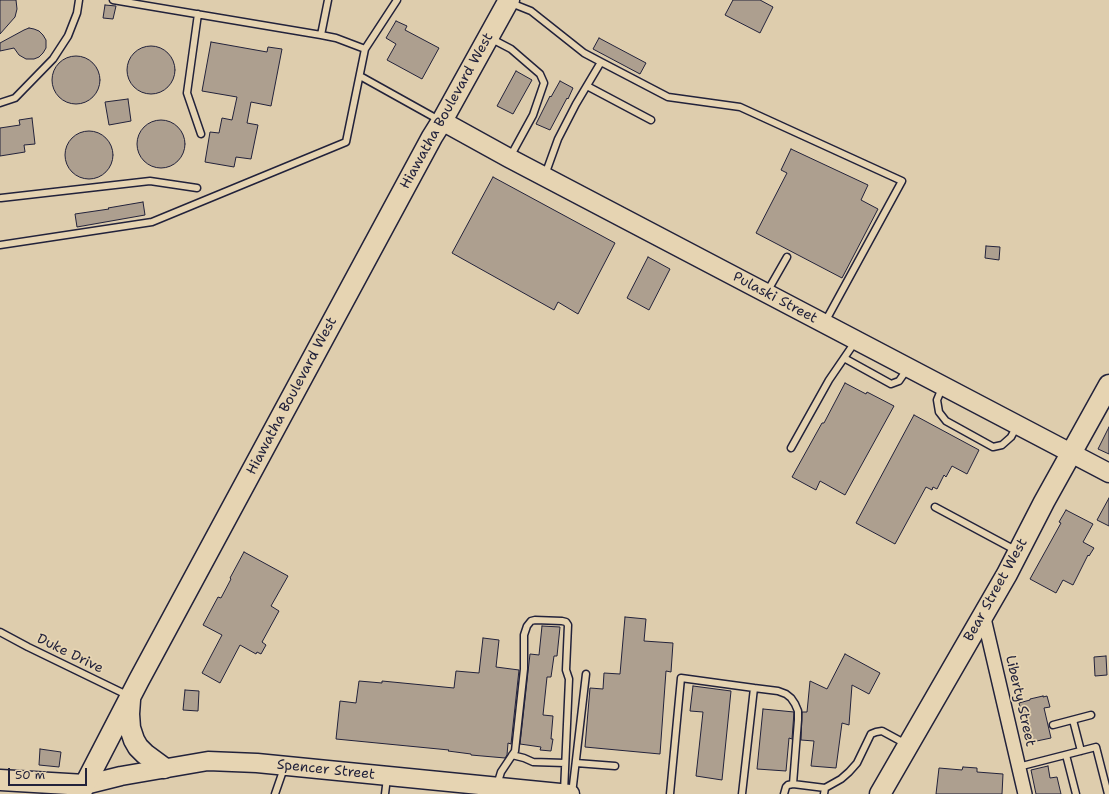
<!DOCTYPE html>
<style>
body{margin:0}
#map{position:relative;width:1109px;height:794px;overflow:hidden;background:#decdad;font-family:"Shantell Sans",sans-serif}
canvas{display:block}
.scale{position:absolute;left:8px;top:768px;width:79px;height:18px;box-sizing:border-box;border:2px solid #22223b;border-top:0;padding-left:5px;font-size:12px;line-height:14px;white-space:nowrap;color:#22223b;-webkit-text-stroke:3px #e6d4b2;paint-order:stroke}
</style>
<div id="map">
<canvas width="1109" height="794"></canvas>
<div class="scale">50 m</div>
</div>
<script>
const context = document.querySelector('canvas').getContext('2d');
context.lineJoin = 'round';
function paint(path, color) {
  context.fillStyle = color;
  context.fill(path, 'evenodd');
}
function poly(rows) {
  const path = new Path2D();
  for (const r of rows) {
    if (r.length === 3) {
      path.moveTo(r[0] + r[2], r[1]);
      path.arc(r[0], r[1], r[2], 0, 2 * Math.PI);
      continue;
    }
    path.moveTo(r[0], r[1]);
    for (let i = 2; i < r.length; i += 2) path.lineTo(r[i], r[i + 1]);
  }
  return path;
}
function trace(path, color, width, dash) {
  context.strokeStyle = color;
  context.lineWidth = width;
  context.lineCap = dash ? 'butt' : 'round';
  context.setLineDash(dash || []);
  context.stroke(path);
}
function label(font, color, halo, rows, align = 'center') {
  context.font = font + ' "Shantell Sans",sans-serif';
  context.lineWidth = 3.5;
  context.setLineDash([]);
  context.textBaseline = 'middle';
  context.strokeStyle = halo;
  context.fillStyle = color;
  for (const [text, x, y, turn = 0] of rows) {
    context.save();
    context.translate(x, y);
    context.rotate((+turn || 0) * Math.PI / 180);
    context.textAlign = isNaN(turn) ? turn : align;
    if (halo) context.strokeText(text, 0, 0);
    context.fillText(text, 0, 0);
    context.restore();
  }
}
const building = poly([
 [0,0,16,0,17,9,15,17,0,34,0,0],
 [733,0,760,0,773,7,760,33,725,15,733,0],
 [105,5,116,6,113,19,103,18,105,5],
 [396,21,407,26,405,30,439,48,422,79,387,60,396,44,386,38,396,21],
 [29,28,34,29,39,31,43,35,46,40,46,48,43,53,39,57,34,59,26,59,19,55,14,48,0,51,0,43,24,30,29,28],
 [599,38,646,63,640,74,593,49,599,38],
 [211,42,267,52,268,47,282,49,271,106,251,102,247,123,258,125,251,159,236,157,234,167,205,162,210,132,219,133,222,118,232,120,237,97,202,91,211,42],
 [151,70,24],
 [76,80,24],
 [516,71,532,80,513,114,497,106,516,71],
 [560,81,573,88,568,99,567,98,550,130,536,124,550,96,551,97,560,81],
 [128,99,131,121,109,125,105,102,128,99],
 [32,118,35,144,24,145,25,152,0,156,0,128,20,125,19,120,32,118],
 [161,144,24],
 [89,155,24],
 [791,149,868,185,861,200,878,209,842,278,756,233,787,173,781,170,791,149],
 [493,177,615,243,578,314,558,302,554,310,452,253,493,177],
 [143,202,145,215,77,227,75,214,109,209,108,208,143,202],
 [986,246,1000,247,999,260,985,258,986,246],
 [648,257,670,269,649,310,627,298,648,257],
 [845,383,866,394,867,392,894,406,845,495,820,481,816,490,792,477,822,423,824,423,845,383],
 [914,415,979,450,967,474,952,466,946,477,944,475,937,489,933,487,932,490,926,487,895,544,856,523,914,415],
 [1109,427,1109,454,1098,449,1109,427],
 [1109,498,1109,526,1097,520,1109,498],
 [1066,510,1093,524,1083,542,1094,548,1089,556,1088,555,1073,585,1063,580,1056,593,1030,579,1061,523,1059,522,1066,510],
 [244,552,288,576,271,606,279,611,262,642,266,645,261,654,257,652,256,654,240,645,220,683,202,673,222,635,203,625,218,597,221,598,231,579,230,578,244,552],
 [625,617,646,619,644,641,673,643,671,672,666,671,660,754,585,747,590,688,603,689,604,673,620,674,625,617],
 [542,626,560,627,557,656,554,656,551,677,547,677,543,715,553,716,551,739,553,739,551,751,540,750,541,747,520,744,530,654,539,655,542,626],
 [483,638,499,640,496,667,519,670,511,744,508,743,507,755,505,758,471,755,471,754,448,751,449,750,336,739,340,701,356,703,359,681,382,683,382,681,454,688,456,671,479,673,483,638],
 [845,654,880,673,869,694,852,685,849,725,842,723,836,768,811,766,814,741,801,740,802,712,807,712,810,681,827,689,845,654],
 [1106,656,1107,675,1095,676,1094,657,1106,656],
 [693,686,731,691,722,780,696,776,703,712,690,711,693,686],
 [185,690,199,691,198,711,183,710,185,690],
 [1043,696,1043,697,1047,696,1050,707,1044,708,1051,738,1032,742,1025,713,1022,714,1019,703,1030,700,1030,699,1043,696],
 [763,709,794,712,792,739,789,738,786,771,757,769,763,709],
 [40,749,61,752,59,767,39,765,40,749],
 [1048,766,1050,778,1057,777,1061,794,1036,794,1031,770,1048,766],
 [963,767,977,768,977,772,1003,774,1002,794,936,794,939,768,962,770,963,767]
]);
const lane = poly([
 [113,0,321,35],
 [511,3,531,11,584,53,601,62,576,104,558,139,545,175],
 [198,14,187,93,201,134],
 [490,38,511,49,540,74,544,83,533,115,510,157],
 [365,49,397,0],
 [601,62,668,97,740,107,902,181,825,322],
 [360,76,439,120],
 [587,86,651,120],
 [0,103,15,98,53,59,68,36,77,13,79,0],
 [1,198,150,181,197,188],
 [0,245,152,222,346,142,365,49,336,38,321,35,328,0],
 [767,292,787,257],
 [844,358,891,384,899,381,908,368],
 [942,388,937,400,939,412,946,421,993,447,1002,445,1011,437,1017,426],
 [791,448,829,380,855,342],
 [935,507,1017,551],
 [0,632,28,647,129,696],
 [1073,720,1081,751],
 [1053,725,1091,715],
 [512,755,524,758,533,762,565,763],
 [1066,755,1076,794],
 [576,763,615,766],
 [1018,767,1096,747,1108,794],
 [497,785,501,772,515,751,524,669,524,635,527,626,531,621,535,620,562,621,566,622,568,625,566,670,569,679,564,792],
 [275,794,284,768],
 [385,794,387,778],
 [572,794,586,674],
 [670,794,681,678,754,688],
 [742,794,754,688,778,691,786,694,791,698,795,704,798,711,798,720,793,784],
 [784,794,786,787,788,785,793,784,825,788],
 [824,794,825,788,841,779,849,772,857,763,871,734,876,732,882,731,906,744]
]);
const street = poly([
 [983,614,1025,794]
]);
const secondary = poly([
 [442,121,509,158,1109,473],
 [85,785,121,776,208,761,257,763,570,794]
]);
const primary = poly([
 [130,700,129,714,130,728,134,740,138,747,145,754,164,768],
 [0,780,85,785],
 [80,794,139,680,432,137,442,121,509,0],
 [880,794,1007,574,1044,502,1109,385]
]);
const streetNames = [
 ["Hiawatha Boulevard West",447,111,-61],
 ["Pulaski Street",775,298,28],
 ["Hiawatha Boulevard West",292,396,-62],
 ["Bear Street West",996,590,-61],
 ["Duke Drive",70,654,26],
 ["Liberty Street",1020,701,77],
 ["Spencer Street",326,770,6]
];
paint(building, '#ad9f8f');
trace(building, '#22223b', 1);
trace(lane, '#22223b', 9);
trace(street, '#22223b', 16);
trace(secondary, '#22223b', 21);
trace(primary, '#22223b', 23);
trace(lane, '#e6d4b2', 6);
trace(street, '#e6d4b2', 13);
trace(secondary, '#e6d4b2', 18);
trace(primary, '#e6d4b2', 20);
label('14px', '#22223b', '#e6d4b2', streetNames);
</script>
